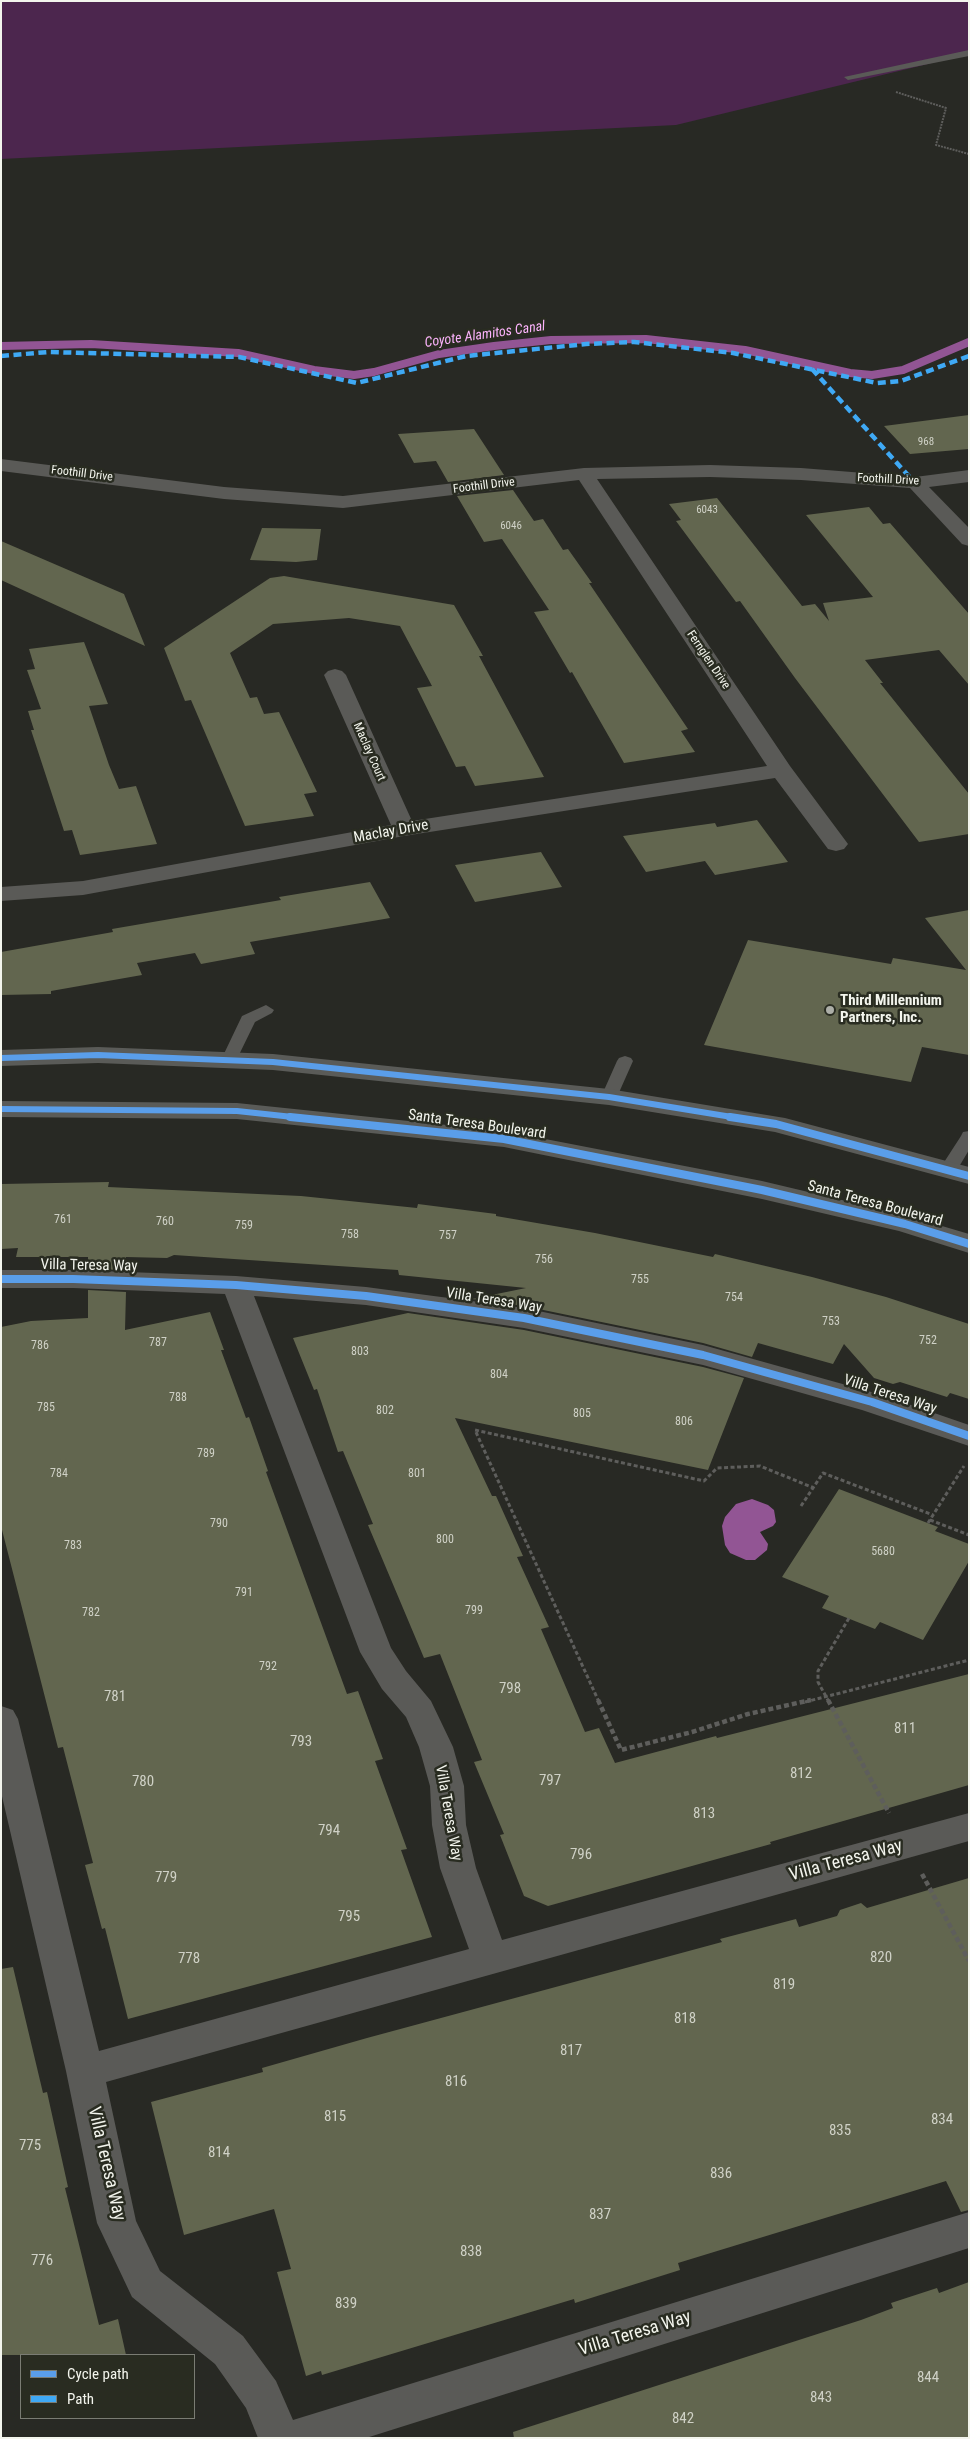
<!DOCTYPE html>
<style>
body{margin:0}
#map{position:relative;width:970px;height:2439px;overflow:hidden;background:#282924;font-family:"Roboto Condensed",sans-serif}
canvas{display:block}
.frame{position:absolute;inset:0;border:2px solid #f3f5ed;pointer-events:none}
.legend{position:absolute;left:20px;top:2354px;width:175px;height:65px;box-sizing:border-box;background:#292c21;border:1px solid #7a7c73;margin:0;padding:6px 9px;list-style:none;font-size:15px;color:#f3f5ed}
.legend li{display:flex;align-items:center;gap:10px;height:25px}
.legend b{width:25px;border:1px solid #7a7c73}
</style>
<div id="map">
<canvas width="970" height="2439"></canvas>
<div class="frame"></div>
<ul class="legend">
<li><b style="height:6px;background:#5a9eea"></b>Cycle path</li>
<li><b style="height:6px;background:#3fa9f5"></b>Path</li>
</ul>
</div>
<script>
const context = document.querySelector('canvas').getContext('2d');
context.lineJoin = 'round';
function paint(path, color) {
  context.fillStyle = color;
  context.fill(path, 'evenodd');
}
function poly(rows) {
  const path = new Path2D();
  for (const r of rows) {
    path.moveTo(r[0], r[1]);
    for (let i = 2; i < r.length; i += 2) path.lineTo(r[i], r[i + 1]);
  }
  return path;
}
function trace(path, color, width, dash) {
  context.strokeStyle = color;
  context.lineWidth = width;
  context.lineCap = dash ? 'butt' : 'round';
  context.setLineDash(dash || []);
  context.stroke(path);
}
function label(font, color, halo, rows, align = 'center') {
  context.font = font + ' "Roboto Condensed",sans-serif';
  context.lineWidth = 5;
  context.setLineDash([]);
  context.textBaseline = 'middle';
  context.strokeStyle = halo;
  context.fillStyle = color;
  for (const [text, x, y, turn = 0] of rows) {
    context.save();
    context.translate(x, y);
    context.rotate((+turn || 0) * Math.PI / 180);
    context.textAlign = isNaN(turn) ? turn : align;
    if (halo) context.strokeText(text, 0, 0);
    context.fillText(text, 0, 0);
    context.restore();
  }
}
const green = poly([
 [1,1,969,1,969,54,676,125,1,159]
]);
const water = poly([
 [752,1499,768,1505,774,1510,776,1522,773,1526,760,1532,768,1544,767,1550,755,1560,746,1560,730,1553,725,1545,722,1526,725,1517,736,1504]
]);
const stream = poly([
 [1,346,91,344,238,353,314,370,354,375,374,372,439,354,494,346,551,340,646,339,745,350,850,373,872,375,903,370,969,342]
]);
const building = poly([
 [969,415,969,449,910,454,884,426],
 [474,429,504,475,448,482,436,461,414,463,398,434],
 [513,490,534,521,543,519,563,550,568,549,592,583,589,583,688,729,681,731,695,752,624,763,572,672,570,673,534,612,549,610,502,539,484,542,457,496],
 [717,498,802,606,815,604,829,621,823,603,873,597,806,515,869,507,883,524,890,523,969,614,969,685,939,650,865,660,883,683,880,683,969,794,969,834,919,842,795,678,740,601,736,602,676,521,681,520,669,504],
 [262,528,321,529,317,560,296,562,250,560],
 [1,541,124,594,145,646,1,580],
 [284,576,454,605,483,656,479,656,544,777,475,786,465,766,456,767,417,688,432,686,400,626,349,618,273,624,230,653,250,698,257,697,264,714,279,712,317,792,304,794,314,816,245,826,191,700,185,701,164,648,270,578],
 [84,642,108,704,89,706,109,765,119,789,136,786,157,844,80,855,72,830,64,831,31,730,34,730,28,711,41,709,27,670,35,669,29,649],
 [757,820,788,862,715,875,705,861,646,872,623,836,715,823,717,827],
 [541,852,562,887,475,902,455,865],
 [370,882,390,918,250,942,255,954,201,964,195,953,137,963,142,975,51,991,51,994,1,995,1,952,113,932,112,929,281,900,279,897],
 [969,910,969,1055,922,1047,911,1082,704,1045,748,940,891,964,893,958,966,970,925,918],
 [109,1182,108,1187,301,1196,417,1208,418,1204,496,1214,496,1216,595,1233,713,1257,715,1254,812,1277,886,1297,969,1324,969,1399,950,1393,947,1397,900,1382,893,1384,874,1378,844,1344,833,1364,758,1343,752,1357,703,1343,524,1306,472,1299,526,1288,399,1275,398,1270,174,1255,167,1258,126,1257,126,1270,88,1269,88,1257,16,1257,18,1248,1,1249,1,1184],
 [88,1290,126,1292,125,1330,210,1312,224,1350,221,1350,246,1418,249,1417,268,1471,266,1472,347,1694,358,1691,383,1759,375,1761,407,1849,401,1850,432,1937,128,2019,105,1928,102,1929,85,1865,93,1863,63,1747,58,1748,1,1526,1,1327,31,1321,88,1318],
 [408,1313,524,1330,703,1367,744,1378,708,1470,455,1418,492,1496,496,1496,523,1556,517,1557,549,1627,541,1629,585,1732,599,1728,615,1763,716,1736,717,1738,969,1674,969,1785,770,1842,771,1844,548,1906,524,1896,500,1835,504,1834,474,1762,482,1760,440,1654,424,1658,368,1525,373,1524,343,1451,338,1452,317,1389,314,1390,293,1338],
 [839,1489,938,1527,935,1531,969,1544,969,1561,923,1640,880,1622,875,1629,822,1608,829,1596,782,1577],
 [969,1878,969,2210,961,2212,946,2181,678,2263,680,2270,575,2303,574,2299,322,2375,321,2371,306,2376,277,2272,291,2269,274,2209,184,2235,151,2102,263,2072,262,2068,367,2038,722,1942,720,1939,796,1919,799,1927,837,1916,840,1910,861,1903,867,1908],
 [13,1967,43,2093,47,2092,68,2187,65,2188,99,2325,118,2319,126,2355,1,2355,1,1969],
 [969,2282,969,2438,514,2438,513,2432,861,2320,893,2308,891,2303,937,2288,939,2293]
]);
const pathFar2 = poly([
 [896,92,946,108,936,145,969,154]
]);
const pathFar1 = poly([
 [801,1506,823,1473,933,1515],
 [930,1520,969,1535],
 [928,1523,964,1466],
 [599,1702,475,1430,704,1481,717,1468,760,1466,814,1488],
 [805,1702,969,1660],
 [829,1702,818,1682,818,1671,849,1618]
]);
const path = poly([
 [598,1700,621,1750,692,1732,748,1714,811,1700],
 [828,1700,889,1813],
 [922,1874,969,1961]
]);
const lane = poly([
 [969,50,969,56,848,80,844,77,969,50],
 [266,1005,274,1010,272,1013,255,1022,235,1063,223,1063,221,1060,242,1016,266,1005],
 [625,1056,631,1058,633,1061,617,1097,615,1101,609,1102,603,1101,601,1097,617,1061,619,1058,625,1056],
 [969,1131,969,1150,957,1170,954,1174,942,1174,939,1170,961,1136,963,1132,969,1131]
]);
const street = poly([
 [1,459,224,487,343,496,584,468,710,465,801,468,915,477,969,470,969,482,929,487,969,528,969,546,962,544,910,488,801,480,710,477,597,479,790,766,848,844,844,849,836,851,828,849,775,778,404,836,83,895,1,901,1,887,83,881,391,825,324,675,328,671,335,669,342,671,346,675,412,821,767,766,579,480,343,508,224,499,1,471,1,459],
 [1,1270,73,1270,236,1276,366,1287,524,1308,703,1345,882,1395,969,1425,969,1446,862,1410,703,1365,524,1328,366,1305,254,1296,391,1648,406,1671,431,1701,453,1747,464,1786,466,1825,476,1868,502,1940,969,1813,969,1841,106,2082,136,2221,160,2271,243,2336,276,2381,293,2420,969,2212,969,2248,366,2438,258,2438,246,2408,215,2364,132,2297,97,2223,66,2071,1,1792,1,1706,13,1710,18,1719,99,2051,469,1949,440,1868,432,1825,430,1786,419,1747,406,1717,382,1689,360,1652,225,1294,73,1288,1,1288,1,1270]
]);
const secondary = poly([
 [98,1047,273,1054,609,1089,785,1118,969,1167,969,1184,775,1132,609,1105,273,1070,98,1063,1,1066,1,1050,98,1047],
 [1,1101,237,1103,504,1131,762,1181,905,1215,969,1234,969,1253,899,1231,762,1199,504,1147,237,1119,1,1117,1,1101]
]);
const quiet = poly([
 [1,356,48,352,239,357,357,383,466,356,586,344,634,342,733,353,877,383,901,381,969,356],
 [812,369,915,483]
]);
const cyclewayFar1 = poly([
 [1,1058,98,1055,273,1062,609,1097,738,1118],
 [1,1109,237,1111,302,1118]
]);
const cycleway = poly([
 [290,1117,504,1139,762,1190,905,1224,969,1244],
 [730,1117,776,1124,969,1176],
 [1,1279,73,1279,236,1285,366,1296,524,1318,703,1355,872,1402,969,1436]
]);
const markers = [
 [830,1010,5,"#acaea7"]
];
const farNumbernames = [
 ["968",926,442],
 ["6043",707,510],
 ["6046",511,526]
];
const farStreetnames = [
 ["Foothill Drive",82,474,7],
 ["Foothill Drive",888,480,3],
 ["Foothill Drive",484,486,-7],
 ["Fernglen Drive",708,660,56],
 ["Maclay Court",369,752,66]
];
const numberNames = [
 ["761",63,1220],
 ["760",165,1222],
 ["759",244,1226],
 ["758",350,1235],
 ["757",448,1236],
 ["756",544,1260],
 ["755",640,1280],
 ["754",734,1298],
 ["753",831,1322],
 ["752",928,1341],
 ["787",158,1343],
 ["786",40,1346],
 ["803",360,1352],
 ["804",499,1375],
 ["788",178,1398],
 ["785",46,1408],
 ["802",385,1411],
 ["805",582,1414],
 ["806",684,1422],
 ["789",206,1454],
 ["784",59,1474],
 ["801",417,1474],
 ["790",219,1524],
 ["800",445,1540],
 ["783",73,1546],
 ["5680",883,1552],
 ["791",244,1593],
 ["799",474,1611],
 ["782",91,1613],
 ["792",268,1667]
];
const farWaternames = [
 ["Coyote Alamitos Canal",485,335,-8]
];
const streetNames = [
 ["Maclay Drive",391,832,-10],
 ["Santa Teresa Boulevard",477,1125,8],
 ["Santa Teresa Boulevard",875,1204,15],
 ["Villa Teresa Way",89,1266,1],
 ["Villa Teresa Way",494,1301,9],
 ["Villa Teresa Way",890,1395,18],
 ["Villa Teresa Way",448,1813,80]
];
const poiNames = [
 ["Third Millennium",840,1001],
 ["Partners, Inc.",840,1018]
];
const nearNumbernames = [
 ["798",510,1689],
 ["781",115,1697],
 ["811",905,1729],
 ["793",301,1742],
 ["812",801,1774],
 ["797",550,1781],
 ["780",143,1782],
 ["813",704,1814],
 ["794",329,1831],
 ["796",581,1855],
 ["779",166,1878],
 ["795",349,1917],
 ["820",881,1958],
 ["778",189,1959],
 ["819",784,1985],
 ["818",685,2019],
 ["817",571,2051],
 ["816",456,2082],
 ["815",335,2117],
 ["834",942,2120],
 ["835",840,2131],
 ["775",30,2146],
 ["814",219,2153],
 ["836",721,2174],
 ["837",600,2215],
 ["838",471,2252],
 ["776",42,2261],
 ["839",346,2304],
 ["844",928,2378],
 ["843",821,2398],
 ["842",683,2419]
];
const nearStreetnames = [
 ["Villa Teresa Way",846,1861,-15],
 ["Villa Teresa Way",106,2164,77],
 ["Villa Teresa Way",635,2334,-17]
];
paint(green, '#4c264e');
paint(water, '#925594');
trace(stream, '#925594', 8);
paint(building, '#62664f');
trace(pathFar2, '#5e5e5c', 2, [2, 1]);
trace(pathFar1, '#5e5e5c', 3, [4, 2.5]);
trace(path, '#5e5e5c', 4.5, [5, 3]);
paint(lane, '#5a5a57');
paint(street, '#5a5a57');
paint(secondary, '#5a5b58');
trace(quiet, '#3fa9f5', 4.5, [8, 4.5]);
trace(cyclewayFar1, '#5a9eea', 6);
trace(cycleway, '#5a9eea', 8);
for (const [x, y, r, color] of markers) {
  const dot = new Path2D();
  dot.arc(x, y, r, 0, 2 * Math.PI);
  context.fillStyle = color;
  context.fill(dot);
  trace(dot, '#292c21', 2);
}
label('11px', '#cfd1c6', null, farNumbernames);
label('12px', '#f3f5ed', '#292c21', farStreetnames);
label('12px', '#cfd1c6', null, numberNames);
label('italic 14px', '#fcb3fd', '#292c21', farWaternames);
label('15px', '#f3f5ed', '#292c21', streetNames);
label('bold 15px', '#f3f5ed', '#292c21', poiNames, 'left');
label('15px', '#cfd1c6', null, nearNumbernames);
label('18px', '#f3f5ed', '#292c21', nearStreetnames);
</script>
